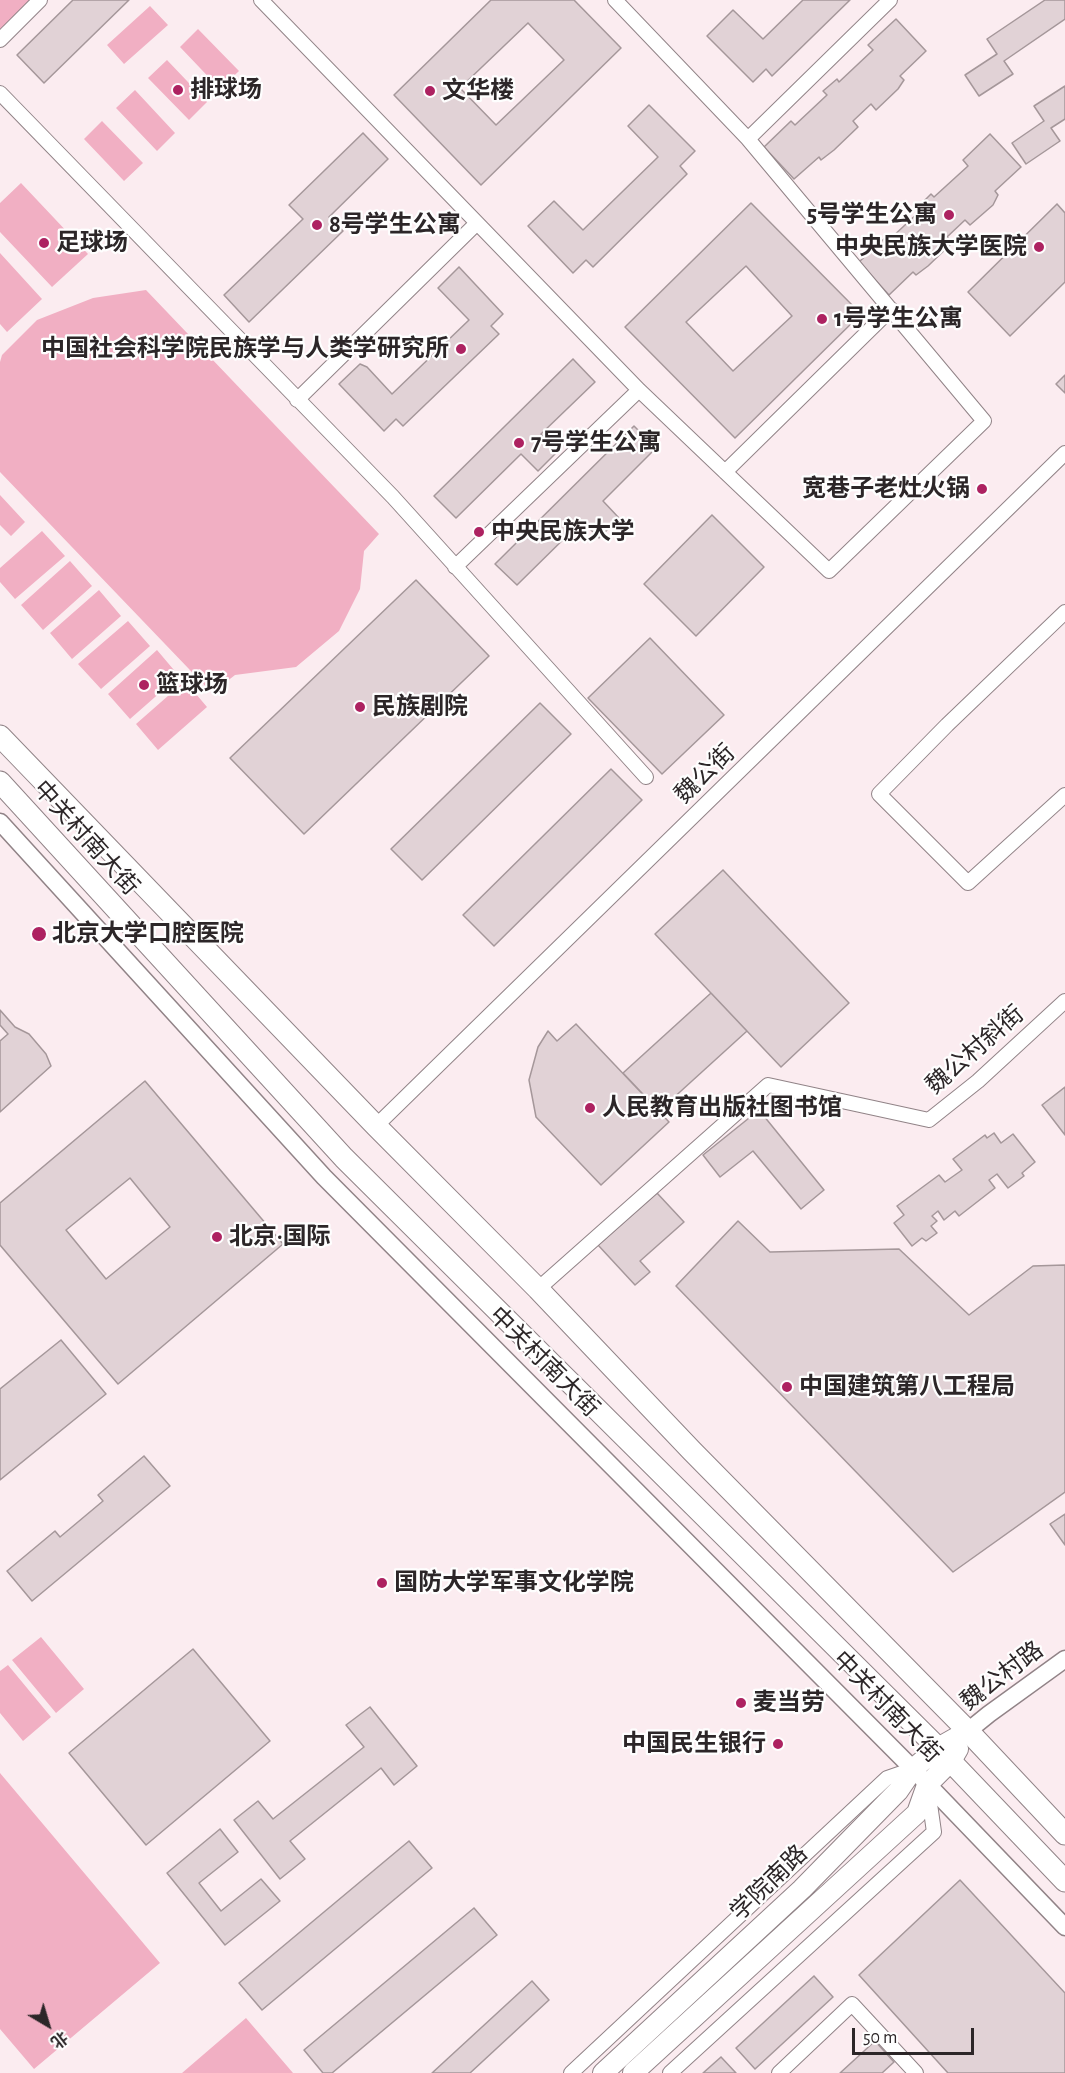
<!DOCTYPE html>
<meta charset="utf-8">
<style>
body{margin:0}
#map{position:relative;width:1065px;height:2073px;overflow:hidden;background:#fbecf0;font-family:"Alegreya Sans","Noto Sans SC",sans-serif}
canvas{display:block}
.north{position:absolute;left:18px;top:1995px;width:60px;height:60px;-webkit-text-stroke:4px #fefefe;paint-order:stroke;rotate:142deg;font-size:16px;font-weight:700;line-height:24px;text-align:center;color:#2c2628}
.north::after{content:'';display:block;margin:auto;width:21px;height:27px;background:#2c2628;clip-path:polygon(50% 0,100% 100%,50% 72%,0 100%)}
.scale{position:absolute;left:852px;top:2028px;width:122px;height:27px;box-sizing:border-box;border:3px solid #2c2628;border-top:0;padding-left:8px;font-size:18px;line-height:21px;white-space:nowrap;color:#2c2628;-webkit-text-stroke:4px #fefefe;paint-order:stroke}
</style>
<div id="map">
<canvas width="1065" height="2073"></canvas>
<div class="north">北</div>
<div class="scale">50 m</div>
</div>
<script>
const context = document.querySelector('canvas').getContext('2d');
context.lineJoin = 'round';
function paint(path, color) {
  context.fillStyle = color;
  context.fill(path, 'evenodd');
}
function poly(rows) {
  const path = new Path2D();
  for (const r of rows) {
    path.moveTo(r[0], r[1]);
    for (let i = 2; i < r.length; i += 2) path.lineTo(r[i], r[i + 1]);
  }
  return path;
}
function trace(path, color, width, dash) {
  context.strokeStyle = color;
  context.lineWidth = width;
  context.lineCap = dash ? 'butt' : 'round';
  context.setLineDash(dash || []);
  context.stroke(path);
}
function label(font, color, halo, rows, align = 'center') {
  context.font = font + ' "Alegreya Sans","Noto Sans SC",sans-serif';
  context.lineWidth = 4.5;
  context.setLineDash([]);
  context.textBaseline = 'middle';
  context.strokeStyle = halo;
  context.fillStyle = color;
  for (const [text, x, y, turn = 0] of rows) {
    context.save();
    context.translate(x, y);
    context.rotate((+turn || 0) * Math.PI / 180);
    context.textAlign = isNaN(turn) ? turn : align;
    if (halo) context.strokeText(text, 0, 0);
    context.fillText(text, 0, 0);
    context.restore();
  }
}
const green = poly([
 [0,0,41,0,0,41],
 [150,6,168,25,124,64,107,45],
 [198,29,239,71,220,89,180,47],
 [167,60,207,102,189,120,148,78],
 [135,90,175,133,157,151,116,108],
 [102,121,143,163,124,181,84,139],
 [21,183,88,254,52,287,0,232,0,203],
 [0,253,42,299,7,332,0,324],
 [146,290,379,534,364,551,360,589,339,631,296,667,235,675,212,693,0,472,0,362,2,355,37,320,93,298],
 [0,495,25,522,11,536,0,525],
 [42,531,65,556,15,599,0,582,0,568],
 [70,561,92,586,43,630,21,605],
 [99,590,121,616,72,659,50,633],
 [128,621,150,646,101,689,78,664],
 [157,650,179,676,130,719,108,694],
 [185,681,207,707,158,750,136,724],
 [41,1637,84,1689,56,1713,12,1660],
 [8,1665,51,1717,23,1741,0,1713,0,1671],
 [0,1773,160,1963,34,2069,0,2029],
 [246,2018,293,2073,182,2073]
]);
const building = poly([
 [73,0,129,0,44,83,17,55,73,0],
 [491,0,574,0,621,48,481,185,394,95,491,0],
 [528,23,564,60,496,125,460,88,528,23],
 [803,0,850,0,772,76,766,69,753,82,707,36,733,10,763,39,803,0],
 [1045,0,1065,0,1065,19,1004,61,1013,74,979,96,965,75,997,54,987,39,1045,0],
 [896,19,926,51,900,76,904,80,898,89,876,110,871,104,853,121,858,127,834,150,821,160,819,157,794,179,764,147,791,121,795,125,827,95,823,91,837,79,839,82,873,50,868,45,896,19],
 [1065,86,1065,119,1051,128,1060,141,1026,164,1012,143,1044,121,1034,106,1065,86],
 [649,105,695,151,680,166,687,174,593,267,586,260,573,273,528,226,554,201,583,230,658,157,628,126,649,105],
 [363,133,388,159,329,217,343,231,249,322,224,295,303,219,289,205,363,133],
 [990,134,1021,167,995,191,998,195,993,205,970,225,965,220,947,237,953,242,928,266,916,275,913,272,889,295,859,262,886,237,889,240,921,210,918,207,931,194,934,197,968,166,963,160,990,134],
 [751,203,861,314,735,438,625,327,751,203],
 [746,266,792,316,733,371,686,322,746,266],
 [1057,204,1065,213,1065,282,1010,336,968,292,1057,204],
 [459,267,503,314,491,326,499,334,403,426,396,419,384,431,339,384,360,364,367,367,392,394,469,320,438,288,459,267],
 [573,359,595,382,541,434,558,451,538,471,521,454,456,518,434,496,573,359],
 [1065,375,1065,393,1056,384,1065,375],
 [634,426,656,448,603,501,619,518,599,538,582,521,517,585,495,564,634,426],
 [712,515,764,567,696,636,644,584,712,515],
 [416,580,489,656,304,834,230,758,416,580],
 [650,638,724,715,662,774,588,698,650,638],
 [540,703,571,734,422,880,391,849,540,703],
 [611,769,642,800,494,946,463,915,611,769],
 [723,870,849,1003,781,1067,655,934,723,870],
 [711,993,747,1031,659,1111,623,1073,711,993],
 [0,1010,15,1027,29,1034,46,1054,51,1066,0,1112,0,1041,8,1034,0,1025,0,1010],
 [576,1024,669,1122,601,1185,536,1117,529,1080,538,1047,548,1031,557,1041,576,1024],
 [145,1081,283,1244,118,1384,0,1245,0,1203,145,1081],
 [130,1178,170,1227,106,1279,66,1230,130,1178],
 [1065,1087,1065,1135,1042,1105,1065,1087],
 [759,1110,824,1190,801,1209,753,1151,720,1177,703,1155,759,1110],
 [994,1133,1001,1143,1013,1134,1035,1162,1022,1173,1024,1176,1008,1188,997,1174,989,1180,995,1188,959,1216,955,1211,944,1220,938,1211,932,1216,937,1221,931,1226,937,1233,926,1241,922,1238,912,1246,894,1223,904,1215,897,1206,939,1175,945,1182,962,1170,953,1159,985,1135,987,1138,994,1133],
 [657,1193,684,1222,640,1261,650,1272,635,1285,598,1245,657,1193],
 [738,1221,770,1252,899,1249,969,1315,1033,1266,1065,1265,1065,1492,953,1572,676,1286,738,1221],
 [61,1340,106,1394,0,1480,0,1389,61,1340],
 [144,1456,170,1486,32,1601,7,1571,55,1531,60,1537,103,1501,98,1495,144,1456],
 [1065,1514,1065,1545,1050,1524,1065,1514],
 [193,1649,270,1741,146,1845,69,1753,193,1649],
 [370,1707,417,1766,394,1785,381,1768,290,1841,305,1859,280,1879,234,1820,258,1801,273,1819,364,1747,346,1725,370,1707],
 [220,1829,238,1852,199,1883,221,1911,261,1879,280,1901,225,1945,167,1873,220,1829],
 [409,1841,432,1868,262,2010,239,1983,409,1841],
 [960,1880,1065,1993,1065,2073,948,2073,859,1975,960,1880],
 [474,1908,497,1935,332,2073,323,2073,304,2050,474,1908],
 [814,1976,833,1997,755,2069,736,2048,814,1976],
 [532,1981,549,2000,470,2073,432,2073,532,1981],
 [875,2041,894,2062,882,2073,840,2073,875,2041],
 [721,2057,736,2073,703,2073,721,2057]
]);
const minor = poly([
 [261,0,639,390,829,571,984,421,748,139,615,0],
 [0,40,40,0],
 [0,93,393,497,646,777],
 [748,139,890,0],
 [297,400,477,223],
 [725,472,891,309],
 [455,567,639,390],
 [1065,612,947,725,879,794,968,883,1065,795],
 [376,1126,1065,453],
 [538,1289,768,1085,929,1120,978,1081,1065,1001],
 [571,2073,887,1778,913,1769],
 [670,2073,934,1832,928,1790],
 [779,2073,852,2004,916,2073]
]);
const tertiary = poly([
 [0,822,324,1177,913,1769,1065,1927],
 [968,1731,989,1714,1065,1659]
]);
const secondary = poly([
 [603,2073,802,1889,898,1791,913,1769,938,1748,968,1731],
 [633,2073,917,1813,927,1785,951,1761,958,1749]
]);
const primary = poly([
 [0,736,376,1126,538,1289,692,1451,968,1731,1065,1834],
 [0,782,344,1158,938,1748,1065,1881]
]);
const markers = [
 [178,90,6,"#ad2261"],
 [430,91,6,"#ad2261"],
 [949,215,6,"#ad2261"],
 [317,225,6,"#ad2261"],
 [44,243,6,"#ad2261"],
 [1039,247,6,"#ad2261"],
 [822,319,6,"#ad2261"],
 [461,349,6,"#ad2261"],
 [519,443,6,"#ad2261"],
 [982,489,6,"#ad2261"],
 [479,532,6,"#ad2261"],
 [144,685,6,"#ad2261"],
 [360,707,6,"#ad2261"],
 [39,934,8,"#ad2261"],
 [590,1108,6,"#ad2261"],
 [217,1237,6,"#ad2261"],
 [787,1387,6,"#ad2261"],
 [382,1583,6,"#ad2261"],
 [741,1703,6,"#ad2261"],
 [778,1744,6,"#ad2261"]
];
const poiNames = [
 ["排球场",190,90],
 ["文华楼",442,91],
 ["5号学生公寓",937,215,"right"],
 ["8号学生公寓",329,225],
 ["足球场",56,243],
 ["中央民族大学医院",1027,247,"right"],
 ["1号学生公寓",834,319],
 ["中国社会科学院民族学与人类学研究所",449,349,"right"],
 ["7号学生公寓",531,443],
 ["宽巷子老灶火锅",970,489,"right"],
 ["中央民族大学",491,532],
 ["篮球场",156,685],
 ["民族剧院",372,707],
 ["北京大学口腔医院",52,934],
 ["人民教育出版社图书馆",602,1108],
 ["北京·国际",229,1237],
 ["中国建筑第八工程局",799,1387],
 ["国防大学军事文化学院",394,1583],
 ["麦当劳",753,1703],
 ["中国民生银行",766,1744,"right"]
];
const streetNames = [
 ["魏公街",705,774,-44],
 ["中关村南大街",86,838,48],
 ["魏公村斜街",975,1050,-41],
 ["中关村南大街",544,1362,45],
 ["魏公村路",1002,1676,-37],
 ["中关村南大街",887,1707,46],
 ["学院南路",769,1883,-44]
];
paint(green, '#f1afc3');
paint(building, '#e1d2d6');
trace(building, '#a5979a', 1.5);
trace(minor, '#918387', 16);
trace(tertiary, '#918387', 19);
trace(secondary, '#918387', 22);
trace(primary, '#918387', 23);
trace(minor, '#fff', 14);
trace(tertiary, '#fff', 16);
trace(secondary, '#fff', 20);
trace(primary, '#fff', 21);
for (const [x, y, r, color] of markers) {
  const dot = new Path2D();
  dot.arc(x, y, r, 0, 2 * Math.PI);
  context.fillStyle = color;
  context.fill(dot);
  trace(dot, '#fefefe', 2);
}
label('bold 24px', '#2c2628', '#fefefe', poiNames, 'left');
label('24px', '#2c2628', '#fefefe', streetNames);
</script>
